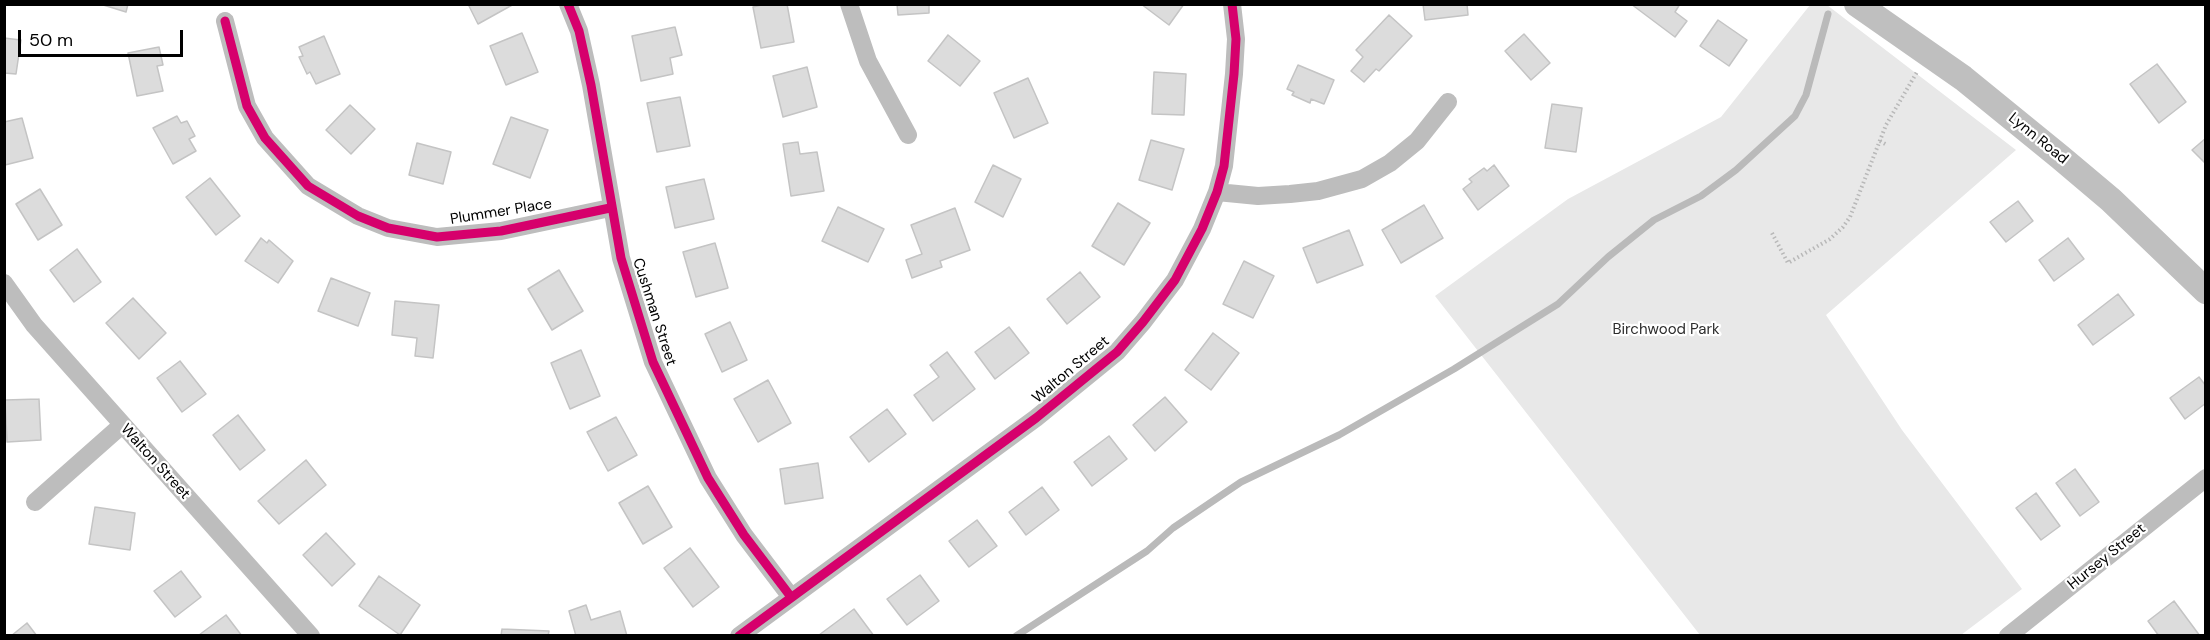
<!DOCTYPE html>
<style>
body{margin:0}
#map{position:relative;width:2210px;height:640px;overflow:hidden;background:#fff;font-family:"DM Sans",sans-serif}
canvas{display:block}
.frame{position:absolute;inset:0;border:6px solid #000;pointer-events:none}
.scale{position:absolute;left:18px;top:30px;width:165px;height:27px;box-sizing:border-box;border:3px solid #000;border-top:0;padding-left:8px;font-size:18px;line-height:21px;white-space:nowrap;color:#000;-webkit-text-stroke:4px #fff;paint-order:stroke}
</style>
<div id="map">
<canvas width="2210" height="640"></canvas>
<div class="frame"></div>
<div class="scale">50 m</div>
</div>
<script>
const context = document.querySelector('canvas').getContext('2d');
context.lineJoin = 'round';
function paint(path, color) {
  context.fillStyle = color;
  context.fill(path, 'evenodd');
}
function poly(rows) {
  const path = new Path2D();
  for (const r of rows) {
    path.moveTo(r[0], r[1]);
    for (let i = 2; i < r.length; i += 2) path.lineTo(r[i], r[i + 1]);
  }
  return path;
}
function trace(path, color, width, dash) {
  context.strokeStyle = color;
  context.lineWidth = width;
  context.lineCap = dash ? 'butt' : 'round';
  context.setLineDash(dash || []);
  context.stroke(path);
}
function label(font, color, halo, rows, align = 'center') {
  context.font = font + ' "DM Sans",sans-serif';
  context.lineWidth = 4.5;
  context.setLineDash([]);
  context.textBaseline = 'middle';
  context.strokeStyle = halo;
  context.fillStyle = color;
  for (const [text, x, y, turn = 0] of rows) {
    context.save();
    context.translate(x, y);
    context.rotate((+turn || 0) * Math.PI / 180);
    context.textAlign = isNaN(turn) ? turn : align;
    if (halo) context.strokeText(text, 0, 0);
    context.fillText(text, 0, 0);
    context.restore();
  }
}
const green = poly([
 [1810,5,1827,5,2016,150,1826,315,1902,430,2022,589,1961,635,1700,635,1435,296,1568,199,1721,117]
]);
const stream = poly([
 [1016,636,1147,551,1173,528,1241,482,1339,435,1454,369,1558,304,1608,257,1654,220,1701,196,1736,170,1795,116,1806,95,1828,14]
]);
const building = poly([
 [100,4,128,4,126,12,100,4],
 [468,4,514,4,478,24,468,4],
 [766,4,787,4,794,42,761,48,753,7,766,4],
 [897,4,929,4,929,13,898,15,897,4],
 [1141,4,1184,4,1169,25,1141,4],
 [1423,4,1467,4,1468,15,1425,20,1423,4],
 [1631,4,1680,4,1675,12,1687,21,1675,37,1631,4],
 [1389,15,1412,36,1379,71,1376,69,1364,82,1351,71,1363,57,1356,50,1389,15],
 [1718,20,1747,40,1729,66,1700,46,1718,20],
 [675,27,682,55,670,58,673,74,641,81,632,36,675,27],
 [522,33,538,72,506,85,490,46,522,33],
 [1524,34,1550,63,1531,80,1505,51,1524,34],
 [948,35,980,61,960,86,928,61,948,35],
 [324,36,340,74,316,84,310,72,307,74,299,57,303,56,299,47,324,36],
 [4,38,21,40,16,74,4,73,4,38],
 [159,47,163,65,157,66,163,91,137,96,128,53,159,47],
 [2157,64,2186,102,2159,123,2130,84,2157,64],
 [1298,65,1334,80,1324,104,1311,99,1310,103,1292,95,1294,92,1287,89,1298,65],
 [807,67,817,107,783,117,773,76,807,67],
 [1154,72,1186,74,1184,115,1152,114,1154,72],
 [1028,78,1048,123,1014,138,994,93,1028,78],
 [680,97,690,146,657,152,647,103,680,97],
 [1552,104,1582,108,1576,152,1545,148,1552,104],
 [350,105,375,129,351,154,326,130,350,105],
 [177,116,181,123,187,121,195,136,189,139,196,151,173,164,153,128,177,116],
 [511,117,548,130,530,178,493,164,511,117],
 [22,118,33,158,5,165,4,122,22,118],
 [2206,138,2206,164,2192,150,2206,138],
 [1151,140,1184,149,1172,190,1139,180,1151,140],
 [798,142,800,154,817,152,824,191,791,196,783,144,798,142],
 [417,143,451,152,443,184,409,175,417,143],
 [993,165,1021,179,1003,217,975,202,993,165],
 [1494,165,1509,186,1478,210,1463,189,1472,182,1469,179,1484,168,1487,171,1494,165],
 [210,178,240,216,216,235,186,197,210,178],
 [704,179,714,219,675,228,666,187,704,179],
 [40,189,62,225,38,240,16,204,40,189],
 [2018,201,2033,221,2006,242,1990,222,2018,201],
 [1118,203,1150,223,1124,265,1092,246,1118,203],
 [1424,205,1443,238,1401,263,1382,230,1424,205],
 [838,207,884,229,868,262,822,241,838,207],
 [955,208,970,250,940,261,942,267,912,278,906,260,922,254,911,225,955,208],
 [1349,230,1363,265,1317,283,1303,248,1349,230],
 [261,238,267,243,269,240,293,261,278,283,245,261,261,238],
 [2068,238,2084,259,2054,281,2039,260,2068,238],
 [715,243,728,288,696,297,683,252,715,243],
 [77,249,101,282,74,302,50,270,77,249],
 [1244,261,1274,276,1253,318,1223,304,1244,261],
 [559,270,583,311,552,330,528,289,559,270],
 [1080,272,1100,297,1067,324,1047,299,1080,272],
 [331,278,370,293,358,326,318,311,331,278],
 [2118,294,2134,315,2093,345,2078,325,2118,294],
 [133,298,166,333,139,359,106,323,133,298],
 [395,301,439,305,433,358,415,356,417,338,392,335,395,301],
 [730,322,747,360,722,372,705,334,730,322],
 [1009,327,1029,353,995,379,975,352,1009,327],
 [1213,333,1239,353,1211,390,1185,370,1213,333],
 [581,350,600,396,570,409,551,363,581,350],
 [947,352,975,389,933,421,914,395,939,377,930,365,947,352],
 [180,361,206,394,182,412,157,378,180,361],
 [2199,377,2206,386,2206,403,2185,419,2170,398,2199,377],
 [768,380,791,423,758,442,734,399,768,380],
 [1165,397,1187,422,1155,451,1133,425,1165,397],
 [39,399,41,440,7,442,5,400,39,399],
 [887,409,906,434,869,462,850,437,887,409],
 [238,415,265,450,240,470,213,435,238,415],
 [616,417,637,455,608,471,587,432,616,417],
 [1109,436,1127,459,1092,486,1074,462,1109,436],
 [306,460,326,485,279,524,258,501,306,460],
 [818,463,823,498,785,504,780,469,818,463],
 [2075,469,2099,502,2080,516,2056,483,2075,469],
 [648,486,672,527,643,544,619,503,648,486],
 [1042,487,1059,510,1026,535,1009,512,1042,487],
 [2036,493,2060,526,2041,540,2016,508,2036,493],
 [95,507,135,513,130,550,89,544,95,507],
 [977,520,997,546,969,567,949,541,977,520],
 [326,533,355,564,332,586,303,555,326,533],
 [690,548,719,587,693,607,664,568,690,548],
 [181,571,201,597,175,617,154,591,181,571],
 [920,575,939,601,907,625,887,599,920,575],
 [379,576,420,605,400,635,359,606,379,576],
 [2174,601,2200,636,2159,636,2148,621,2174,601],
 [586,605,591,620,620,611,627,636,576,636,569,611,586,605],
 [854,609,874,636,820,636,819,635,854,609],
 [226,615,242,636,199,636,199,635,226,615],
 [27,623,37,636,11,636,27,623],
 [502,629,549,631,548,636,501,636,502,629]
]);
const path = poly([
 [1880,141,1887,145],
 [1772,233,1788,263,1830,239,1843,227,1850,217,1886,125,1917,72]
]);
const street = poly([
 [568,4,579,31,591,85,621,258,653,362,708,478,744,535,791,597],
 [849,4,868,61,908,135],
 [225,21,247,106,265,138,308,186,358,216,388,228,437,237,501,231,610,208],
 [1217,192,1258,196,1290,194,1318,191,1362,179,1390,163,1417,141,1448,102],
 [4,283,34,325,311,636],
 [35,502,122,425],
 [739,636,1036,418,1117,352,1143,322,1175,280,1202,229,1217,192,1224,166,1234,74,1236,39,1232,4],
 [2008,636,2206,478]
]);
const secondary = poly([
 [1857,4,1963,78,2060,157,2111,200,2206,291]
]);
const cycleway = poly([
 [568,4,579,31,591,85,621,258,653,362,708,478,744,535,791,597],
 [225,21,247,106,265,138,308,186,358,216,388,228,437,237,501,231,610,208],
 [739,636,1036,418,1117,352,1143,322,1175,280,1202,229,1217,192,1224,166,1234,74,1236,39,1232,4]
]);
const streetNames = [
 ["Lynn Road",2038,139,39],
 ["Plummer Place",501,212,-9],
 ["Cushman Street",654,312,72],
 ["Walton Street",1071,370,-40],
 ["Walton Street",155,462,48],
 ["Hursey Street",2107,557,-39]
];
const parkNames = [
 ["Birchwood Park",1666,330]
];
paint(green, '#e8e8e8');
trace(stream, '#bababa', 7);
paint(building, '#dcdcdc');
trace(building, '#c4c4c4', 1.5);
trace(path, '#b8b8b8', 4, [1.5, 3]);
trace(street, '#bdbdbd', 18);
trace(secondary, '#bfbfbf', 26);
trace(cycleway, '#d6006c', 9);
label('15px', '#000', '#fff', streetNames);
label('15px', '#2d2d2d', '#fff', parkNames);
</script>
